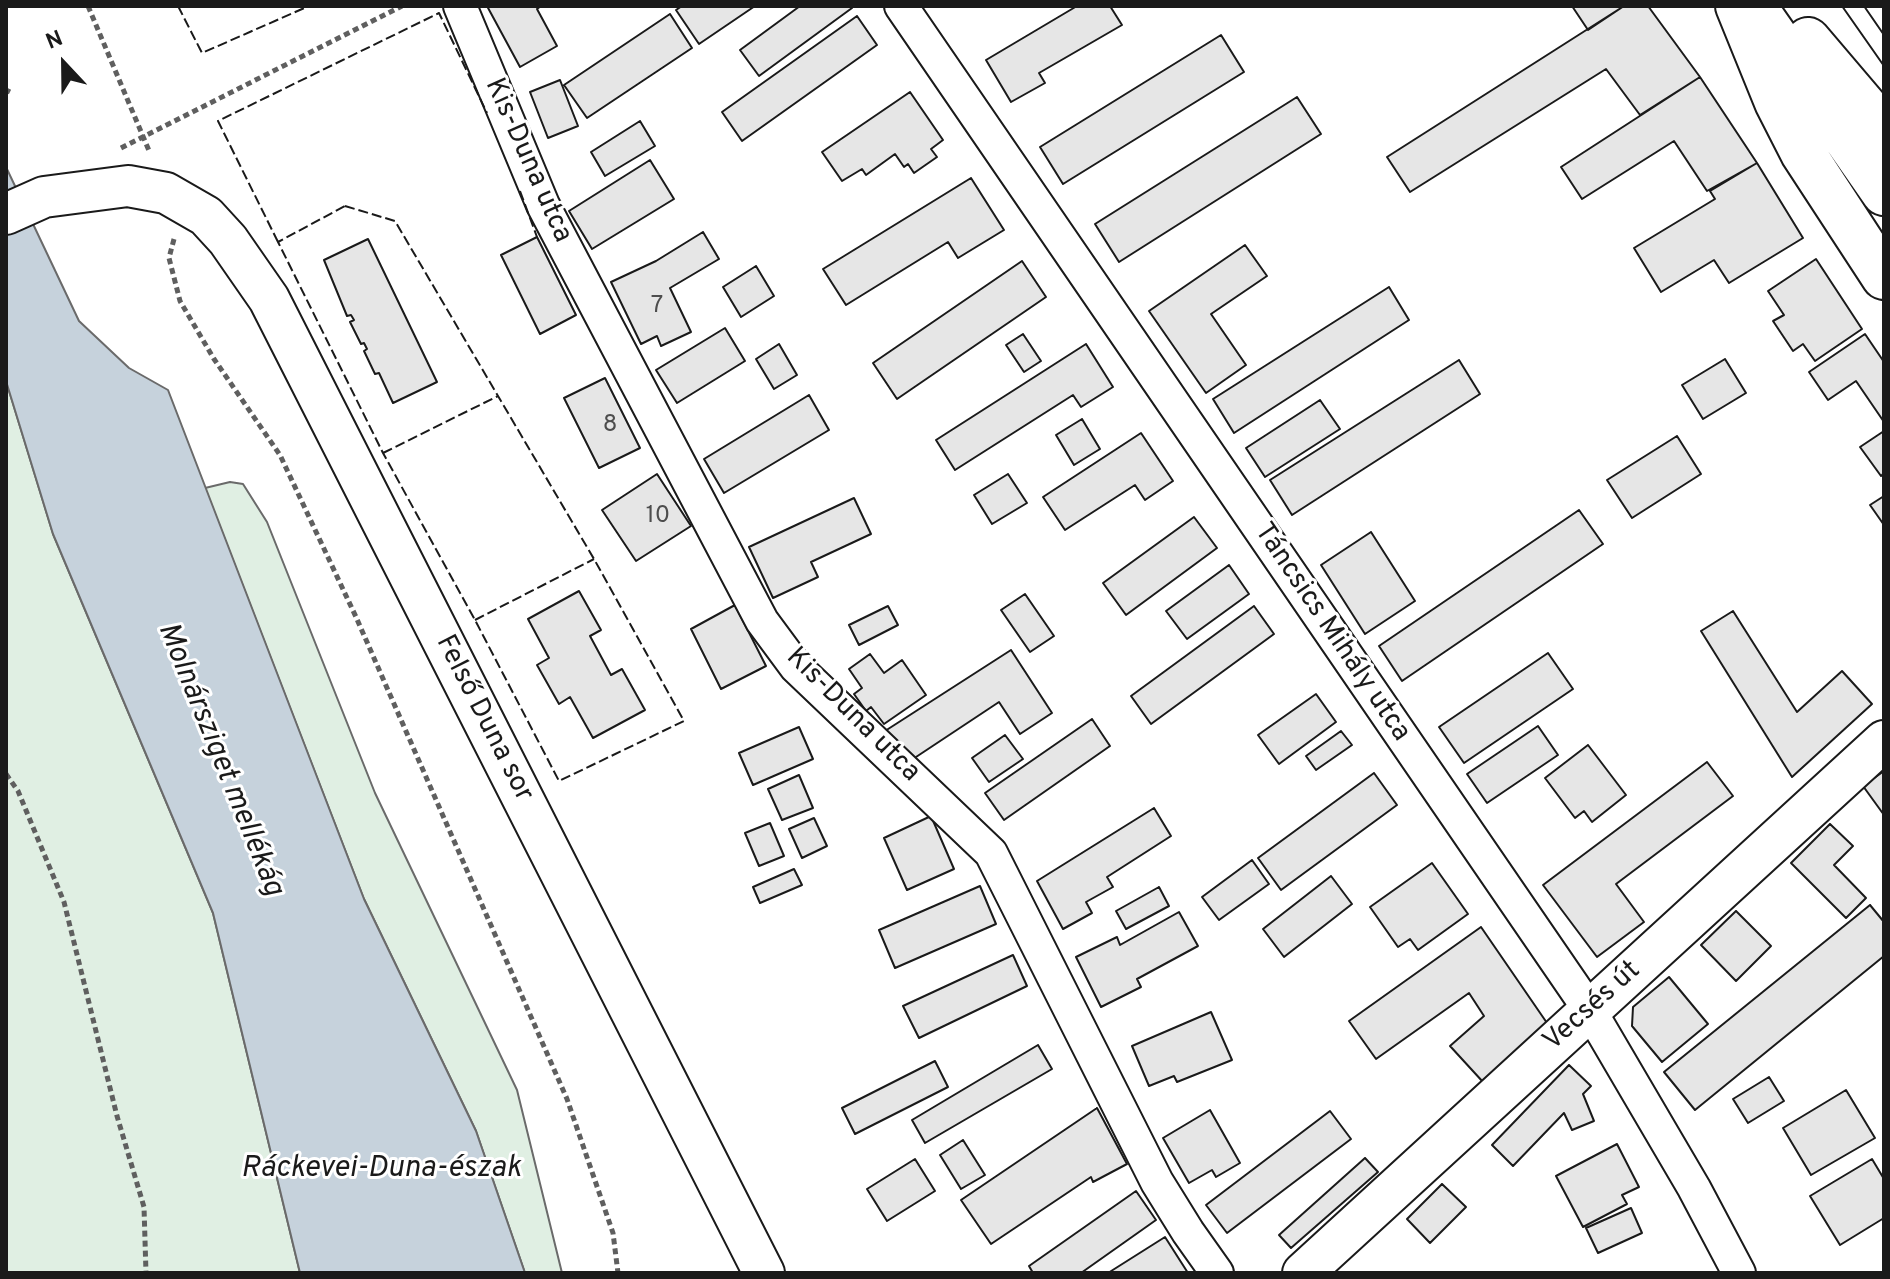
<!DOCTYPE html>
<meta charset="utf-8">
<style>
body{margin:0}
#map{position:relative;width:1890px;height:1279px;overflow:hidden;background:#fff;font-family:Overpass,sans-serif}
canvas{display:block}
.frame{position:absolute;inset:0;border:8px solid #1a1a1a;pointer-events:none}
.north{position:absolute;left:24px;top:24px;width:80px;height:80px;-webkit-text-stroke:6px #fff;paint-order:stroke;rotate:338deg;font-size:22px;font-weight:700;line-height:32px;text-align:center;color:#1a1a1a}
.north::after{content:'';display:block;margin:auto;width:28px;height:36px;background:#1a1a1a;clip-path:polygon(50% 0,100% 100%,50% 72%,0 100%)}
</style>
<div id="map">
<canvas width="1890" height="1279"></canvas>
<div class="frame"></div>
<div class="north">N</div>
</div>
<script>
const context = document.querySelector('canvas').getContext('2d');
context.lineJoin = 'round';
function paint(path, color) {
  context.fillStyle = color;
  context.fill(path, 'evenodd');
}
function poly(rows) {
  const path = new Path2D();
  for (const r of rows) {
    path.moveTo(r[0], r[1]);
    for (let i = 2; i < r.length; i += 2) path.lineTo(r[i], r[i + 1]);
  }
  return path;
}
function trace(path, color, width, dash) {
  context.strokeStyle = color;
  context.lineWidth = width;
  context.lineCap = dash ? 'butt' : 'round';
  context.setLineDash(dash || []);
  context.stroke(path);
}
function label(font, color, halo, rows, align = 'center') {
  context.font = font + ' Overpass,sans-serif';
  context.lineWidth = 6;
  context.setLineDash([]);
  context.textBaseline = 'middle';
  context.strokeStyle = halo;
  context.fillStyle = color;
  for (const [text, x, y, turn = 0] of rows) {
    context.save();
    context.translate(x, y);
    context.rotate((+turn || 0) * Math.PI / 180);
    context.textAlign = isNaN(turn) ? turn : align;
    if (halo) context.strokeText(text, 0, 0);
    context.fillText(text, 0, 0);
    context.restore();
  }
}
const green = poly([
 [6,381,53,534,213,913,300,1273,6,1273,6,381],
 [230,482,243,484,267,522,375,793,517,1090,562,1273,525,1273,476,1131,364,899,205,488,230,482]
]);
const water = poly([
 [6,167,79,321,129,368,168,390,364,899,476,1131,525,1273,300,1273,213,913,53,534,6,381,6,167]
]);
const building = poly([
 [487,6,541,6,537,9,557,46,520,67,487,6],
 [682,6,755,6,699,44,676,10,682,6],
 [800,6,850,6,852,8,759,76,740,50,800,6],
 [1077,6,1110,6,1122,25,1039,73,1045,83,1011,102,986,60,1077,6],
 [1572,6,1624,6,1588,30,1572,6],
 [1624,6,1648,6,1700,77,1640,115,1606,69,1410,192,1387,157,1624,6],
 [670,14,692,48,587,118,564,85,670,14],
 [857,16,877,45,742,141,722,112,857,16],
 [1221,35,1244,72,1063,184,1040,147,1221,35],
 [1700,77,1757,163,1707,191,1674,141,1582,199,1561,167,1700,77],
 [560,80,578,126,548,138,530,92,560,80],
 [910,92,943,140,931,149,937,157,914,173,908,164,904,167,895,154,866,175,862,169,842,181,822,152,910,92],
 [1297,97,1321,134,1119,262,1095,224,1297,97],
 [640,121,655,146,605,176,591,152,640,121],
 [650,160,674,199,592,249,569,211,650,160],
 [1757,163,1803,238,1729,283,1714,260,1661,292,1634,248,1715,199,1710,191,1757,163],
 [971,178,1004,230,958,258,948,242,846,305,823,269,971,178],
 [703,232,719,259,670,288,691,332,661,346,657,336,641,344,611,282,656,261,703,232],
 [537,237,576,315,540,334,501,255,537,237],
 [368,239,437,382,393,403,379,373,375,374,364,351,367,349,364,343,361,344,350,322,354,320,351,315,347,316,324,260,368,239],
 [1245,245,1267,276,1211,314,1246,365,1206,393,1149,311,1245,245],
 [1816,259,1862,329,1815,361,1803,344,1793,351,1773,321,1784,315,1768,291,1816,259],
 [1022,261,1046,297,897,399,873,363,1022,261],
 [756,266,774,296,741,317,723,287,756,266],
 [1389,287,1409,320,1234,433,1213,399,1389,287],
 [725,328,745,361,677,403,656,370,725,328],
 [1023,334,1041,361,1024,372,1006,345,1023,334],
 [1865,334,1884,362,1884,422,1856,381,1828,400,1809,372,1865,334],
 [779,344,797,375,774,389,756,359,779,344],
 [1086,344,1113,387,1081,407,1073,395,955,470,936,440,1086,344],
 [1725,359,1746,393,1703,419,1682,385,1725,359],
 [1459,360,1480,394,1292,515,1270,480,1459,360],
 [605,378,640,448,599,468,564,398,605,378],
 [809,395,829,430,724,493,704,459,809,395],
 [1320,400,1340,429,1265,477,1246,448,1320,400],
 [1082,419,1100,449,1074,465,1056,435,1082,419],
 [1884,431,1884,473,1881,476,1860,447,1884,431],
 [1141,433,1173,481,1145,500,1135,485,1065,530,1043,497,1141,433],
 [1677,436,1701,474,1632,518,1607,480,1677,436],
 [657,474,691,526,636,561,602,510,657,474],
 [1008,474,1027,503,992,524,974,495,1008,474],
 [1884,496,1884,525,1870,505,1884,496],
 [854,498,871,534,811,562,818,577,773,598,749,547,854,498],
 [1579,510,1603,544,1402,681,1379,646,1579,510],
 [1194,517,1217,548,1126,615,1103,583,1194,517],
 [1371,532,1415,601,1365,634,1321,565,1371,532],
 [1229,565,1249,594,1187,639,1166,611,1229,565],
 [579,591,601,630,590,636,611,675,622,669,645,710,593,738,570,697,559,704,537,665,549,658,528,619,579,591],
 [1025,594,1054,636,1030,652,1001,610,1025,594],
 [735,605,766,666,721,689,691,629,735,605],
 [888,606,898,625,859,645,849,625,888,606],
 [1254,606,1274,634,1151,724,1131,696,1254,606],
 [1733,611,1797,712,1842,671,1872,704,1792,777,1701,631,1733,611],
 [1011,650,1052,713,1020,734,999,702,913,759,885,731,1011,650],
 [1548,653,1573,689,1464,763,1439,727,1548,653],
 [870,654,884,673,902,660,926,695,884,724,871,707,866,711,854,694,862,688,849,669,870,654],
 [1316,694,1336,722,1279,764,1258,735,1316,694],
 [1092,719,1110,746,1004,820,985,793,1092,719],
 [1538,726,1558,755,1487,803,1467,774,1538,726],
 [799,727,813,759,753,785,739,753,799,727],
 [1341,731,1352,745,1316,770,1306,756,1341,731],
 [1005,735,1023,759,989,782,972,758,1005,735],
 [1588,745,1626,795,1592,822,1584,811,1575,818,1545,778,1588,745],
 [1707,762,1733,796,1616,884,1644,922,1597,957,1543,885,1707,762],
 [1884,771,1884,815,1863,786,1884,771],
 [1374,773,1397,805,1281,890,1258,858,1374,773],
 [799,775,813,808,782,820,768,789,799,775],
 [1154,808,1171,836,1107,877,1113,887,1086,902,1092,913,1063,929,1037,881,1154,808],
 [931,816,954,869,907,890,884,838,931,816],
 [814,818,827,846,802,858,789,829,814,818],
 [770,823,784,856,759,866,745,833,770,823],
 [1830,824,1853,846,1834,865,1866,898,1846,918,1791,863,1830,824],
 [1252,860,1269,884,1219,920,1202,897,1252,860],
 [1432,863,1468,914,1418,950,1410,939,1398,947,1370,907,1432,863],
 [794,869,802,885,760,903,753,887,794,869],
 [1331,876,1352,904,1284,957,1263,929,1331,876],
 [980,886,996,924,895,968,879,930,980,886],
 [1159,887,1169,906,1126,929,1116,911,1159,887],
 [1870,905,1884,922,1884,956,1695,1110,1664,1072,1870,905],
 [1736,911,1771,946,1736,981,1701,945,1736,911],
 [1179,912,1198,946,1137,979,1141,987,1101,1007,1076,957,1117,937,1120,945,1179,912],
 [1481,927,1547,1023,1483,1082,1450,1046,1484,1016,1469,993,1376,1059,1349,1021,1481,927],
 [1013,955,1027,986,919,1038,903,1006,1013,955],
 [1669,977,1708,1024,1662,1062,1632,1026,1633,1007,1669,977],
 [1211,1012,1232,1060,1177,1082,1174,1076,1149,1086,1132,1046,1211,1012],
 [1038,1045,1052,1069,925,1143,912,1120,1038,1045],
 [935,1061,948,1087,855,1134,842,1108,935,1061],
 [1569,1065,1591,1086,1583,1094,1594,1121,1572,1130,1564,1113,1513,1166,1492,1145,1569,1065],
 [1769,1077,1784,1101,1748,1123,1733,1099,1769,1077],
 [1846,1090,1875,1138,1811,1175,1783,1128,1846,1090],
 [1097,1108,1127,1164,1093,1182,1091,1177,991,1244,961,1200,1097,1108],
 [1210,1110,1240,1163,1216,1177,1212,1170,1189,1183,1163,1138,1210,1110],
 [1330,1111,1351,1139,1227,1233,1206,1205,1330,1111],
 [963,1140,985,1175,961,1189,940,1155,963,1140],
 [1617,1144,1639,1187,1622,1195,1627,1204,1583,1227,1556,1176,1617,1144],
 [1365,1158,1378,1172,1291,1248,1279,1235,1365,1158],
 [915,1159,935,1191,887,1221,867,1189,915,1159],
 [1872,1159,1884,1179,1884,1218,1840,1245,1810,1196,1872,1159],
 [1442,1184,1466,1207,1430,1243,1407,1219,1442,1184],
 [1136,1191,1156,1220,1081,1273,1033,1273,1029,1266,1136,1191],
 [1631,1208,1642,1233,1598,1253,1586,1228,1631,1208],
 [1165,1237,1188,1273,1108,1273,1165,1237]
]);
const path = poly([
 [88,6,150,153],
 [6,90,10,92],
 [121,148,402,6],
 [174,239,169,258,180,301,214,359,280,455,356,617,567,1099,613,1233,618,1273],
 [6,774,18,791,64,902,117,1116,144,1207,146,1273]
]);
const minor = poly([
 [460,6,543,205,762,621,796,667,991,853,1157,1182,1188,1232,1217,1273],
 [901,6,1589,1009,1694,1188,1739,1273]
]);
const tertiary = poly([
 [6,214,44,197,128,186,166,193,206,216,228,240,269,299,764,1273],
 [1303,1273,1884,741]
]);
const primary = poly([
 [1738,6,1777,102,1803,153,1884,277],
 [1762,18,1884,193],
 [1808,40,1865,107,1884,135]
]);
const tram = poly([
 [1842,6,1884,66],
 [1864,6,1884,35]
]);
const fence = poly([
 [178,6,202,53,309,6],
 [520,191,537,237],
 [345,206,395,221,594,559,684,721,559,781,475,620,383,453,278,242,345,206],
 [278,242,218,121,439,13,487,113],
 [383,453,498,396],
 [475,620,594,559]
]);
const numberNames = [
 ["7",657,307],
 ["8",610,426],
 ["10",658,517]
];
const streetNames = [
 ["Kis-Duna utca",527,161,66],
 ["Táncsics Mihály utca",1331,633,56],
 ["Kis-Duna utca",852,716,45],
 ["Felső Duna sor",483,719,63],
 ["Vecsés út",1593,1007,-42]
];
const waterNames = [
 ["Molnársziget mellékág",219,760,68],
 ["Ráckevei-Duna-észak",381,1170]
];
paint(green, '#e0efe3');
trace(green, '#6a6a6a', 2);
paint(water, '#c6d2dc');
trace(water, '#6a6a6a', 2);
paint(building, '#e6e6e6');
trace(building, '#1a1a1a', 2);
trace(minor, '#1a1a1a', 36);
trace(tertiary, '#1a1a1a', 44);
trace(primary, '#1a1a1a', 48);
trace(path, '#5f5f5f', 5, [6, 4]);
trace(minor, '#fff', 32);
trace(tertiary, '#fff', 40);
trace(primary, '#fff', 44);
trace(tram, '#1a1a1a', 2);
trace(fence, '#1a1a1a', 2, [10, 4]);
label('24px', '#4d4d4d', null, numberNames);
label('28px', '#1a1a1a', '#fff', streetNames);
label('italic 30px', '#1a1a1a', '#fff', waterNames);
</script>
